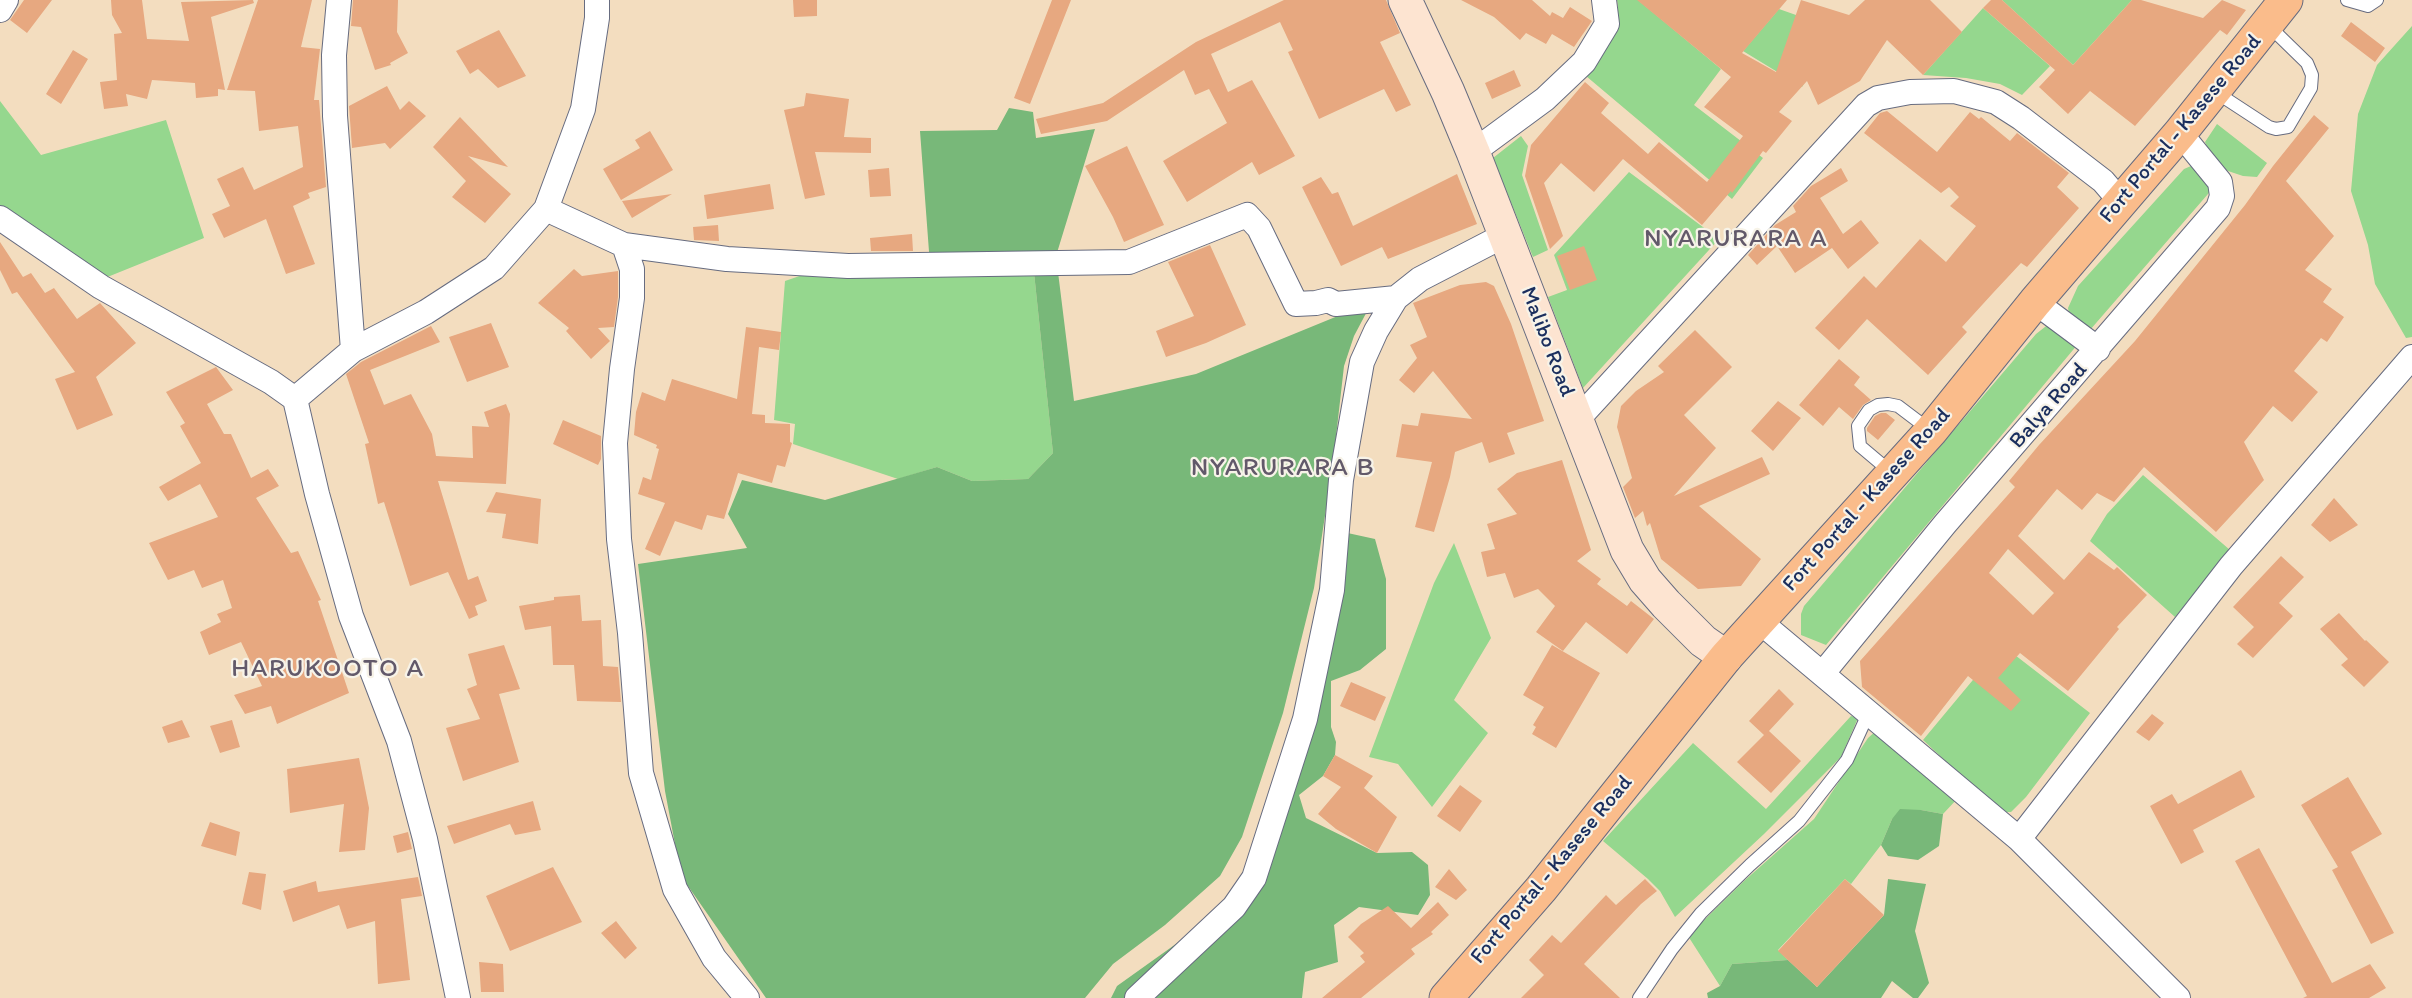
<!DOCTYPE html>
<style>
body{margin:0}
canvas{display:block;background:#f3ddbf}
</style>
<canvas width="2412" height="998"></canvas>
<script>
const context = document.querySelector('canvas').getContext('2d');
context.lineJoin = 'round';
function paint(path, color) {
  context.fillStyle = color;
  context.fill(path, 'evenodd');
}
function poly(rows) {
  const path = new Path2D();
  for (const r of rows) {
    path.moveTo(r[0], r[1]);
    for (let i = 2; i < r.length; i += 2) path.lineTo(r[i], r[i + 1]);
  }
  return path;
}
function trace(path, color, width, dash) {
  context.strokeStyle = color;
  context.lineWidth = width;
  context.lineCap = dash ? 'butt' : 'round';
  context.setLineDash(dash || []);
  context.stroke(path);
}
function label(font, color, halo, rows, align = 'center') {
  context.font = font + ' Itim,sans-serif';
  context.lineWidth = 4.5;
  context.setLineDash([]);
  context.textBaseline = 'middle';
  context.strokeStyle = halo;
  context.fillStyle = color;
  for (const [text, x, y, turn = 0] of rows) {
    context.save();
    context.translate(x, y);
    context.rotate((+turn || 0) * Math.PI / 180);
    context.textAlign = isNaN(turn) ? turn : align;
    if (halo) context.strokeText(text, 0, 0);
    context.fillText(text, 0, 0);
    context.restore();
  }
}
const green = poly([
 [1617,0,1638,0,1721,69,1694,105,1763,158,1732,199,1586,76,1614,27,1618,7],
 [2002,0,2132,0,2073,65],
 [1983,8,2050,66,2022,95,2000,84,1966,78,1923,75],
 [1779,9,1796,15,1823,52,1802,87,1743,51],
 [2412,26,2412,337,2406,338,2375,284,2368,245,2351,191,2358,114,2377,65],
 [0,101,41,155,166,120,204,238,105,278,0,208],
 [2217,124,2267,163,2257,177,2243,176,2228,171,2213,160,2205,142],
 [1521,136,1528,146,1522,175,1548,250,1533,257,1493,158],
 [2191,166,2198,167,2213,186,2208,194,2090,330,2069,313,2068,308,2078,286,2184,169],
 [1629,172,1719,239,1583,388,1548,297,1567,290,1554,255],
 [1033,263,1053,453,1028,479,972,481,937,467,898,479,793,444,795,424,774,420,785,281,817,270],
 [2050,323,2078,344,1826,645,1801,635,1801,614,1804,606,2036,334],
 [2143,475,2230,550,2175,617,2090,541,2107,514],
 [1454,543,1491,638,1454,700,1488,733,1432,807,1398,764,1369,757,1434,583],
 [2002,645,2090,713,2026,797,2011,812,2000,812,1923,740],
 [1851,716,1858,718,1841,757,1764,834,1675,917,1660,891,1648,879,1603,841,1693,743,1766,809],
 [1877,730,1958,798,1943,814,1921,810,1892,819,1881,845,1851,884,1845,879,1778,950,1788,960,1732,964,1720,986,1688,936,1744,881,1814,819,1868,738]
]);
const forest = poly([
 [1009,108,1033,112,1036,138,1095,129,1056,256,1074,401,1196,374,1372,302,1354,336,1344,366,1333,463,1314,588,1283,713,1242,837,1220,876,1165,925,1113,964,1085,998,766,998,681,876,665,791,638,564,747,548,728,514,742,480,825,500,937,467,972,481,1028,479,1053,453,1033,263,930,265,920,131,997,130],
 [1343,532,1375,539,1386,579,1386,649,1360,670,1331,681,1331,727,1336,742,1335,755,1323,776,1299,795,1306,818,1377,853,1412,852,1428,865,1430,895,1418,915,1359,907,1334,925,1338,962,1305,972,1302,998,1111,998,1117,986,1180,941,1244,883,1297,723],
 [1900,809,1921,810,1943,814,1939,846,1918,860,1888,856,1881,845,1892,819],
 [1888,879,1926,884,1915,931,1929,983,1918,998,1913,998,1892,981,1881,998,1708,998,1707,993,1720,986,1732,964,1788,960,1817,987,1884,915]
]);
const building = poly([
 [24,0,52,0,27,33,10,20],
 [111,0,142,0,147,39,189,41,181,2,253,0,254,3,211,17,225,90,218,89,218,96,196,98,195,83,152,80,147,99,126,94,128,106,104,109,100,82,117,80,114,34,122,33,112,15],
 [258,0,312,0,301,47,320,49,314,100,319,100,326,187,308,193,310,198,293,206,315,264,286,274,266,219,224,238,212,214,230,206,217,179,243,167,254,190,303,167,298,126,259,131,255,91,227,90],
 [353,0,398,0,397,32,408,53,390,63,391,65,375,70,361,27,351,26],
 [793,0,817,0,817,16,794,17],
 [1052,0,1071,0,1030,104,1014,98],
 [1284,0,1386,0,1400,33,1380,42,1411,105,1396,112,1384,89,1319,119,1288,52,1293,50,1280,22,1211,54,1228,92,1252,80,1295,156,1259,175,1252,162,1187,202,1163,161,1227,123,1209,89,1195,95,1184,70,1107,121,1041,134,1036,119,1103,103,1196,42],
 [1461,0,1532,0,1550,16,1552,12,1563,18,1570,7,1592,21,1574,47,1552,34,1546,44,1526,33,1520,40,1494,17],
 [1637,0,1787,0,1742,53,1776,72,1801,0,1849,15,1865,0,1930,0,1962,32,1923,75,1887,40,1860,81,1818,105,1807,81,1779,112,1792,121,1766,153,1763,151,1732,193,1731,191,1702,225,1623,159,1594,192,1561,163,1544,183,1563,236,1550,249,1525,176,1531,145,1585,82,1609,103,1601,113,1648,154,1659,142,1707,182,1743,136,1704,107,1731,77],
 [1991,0,2002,0,2073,65,2132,0,2141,0,2203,18,2222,0,2246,10,2227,35,2220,30,2135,126,2090,91,2068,114,2039,87,2055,70,1983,8],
 [2351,22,2385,48,2375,62,2341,36],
 [499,30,526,76,498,88,478,69,470,74,456,51],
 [73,50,88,59,61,104,46,94],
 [1514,70,1521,86,1492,99,1485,83],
 [387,86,400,110,409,101,426,116,390,149,385,143,352,148,349,106],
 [806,93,849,99,844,137,871,138,871,153,815,152,825,195,805,199,784,110,804,106],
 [1887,111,1937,152,1970,112,1979,119,1981,117,2010,141,2017,133,2069,173,2057,187,2079,208,2027,267,2021,263,1993,293,1962,327,1967,332,1928,375,1867,319,1839,350,1815,328,1864,276,1876,288,1920,239,1946,262,1976,226,1950,206,1959,197,1949,187,1941,193,1864,133,1880,113],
 [2314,115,2329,128,2286,181,2334,236,2305,270,2332,289,2323,302,2344,317,2327,342,2321,338,2294,371,2318,392,2292,422,2273,406,2244,442,2264,480,2216,532,2144,467,2114,502,2097,493,2082,510,2057,489,2018,536,2064,580,2089,552,2114,570,2117,567,2147,595,2117,627,2119,629,2068,691,2020,653,1998,678,2021,700,2011,711,1968,676,1921,736,1862,687,1860,661,2015,487,2009,481,2039,445,2135,341,2245,205,2273,166],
 [2008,549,2054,593,2033,615,1989,573],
 [460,117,508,167,468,156,511,194,485,223,452,197,466,181,433,147],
 [650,131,673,170,621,200,603,169,640,148,635,140],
 [1127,146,1164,225,1124,242,1113,217,1085,166],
 [889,168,891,196,870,197,868,170],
 [1841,168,1848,181,1820,198,1843,234,1861,220,1879,243,1848,269,1832,248,1795,273,1777,246,1757,265,1748,255,1775,225,1796,212,1793,206,1811,186],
 [1457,174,1477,224,1388,259,1382,247,1341,266,1302,187,1321,177,1332,194,1338,192,1353,226],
 [770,184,774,209,707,219,704,195],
 [672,194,632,218,622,201],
 [718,225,719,241,694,240,693,227],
 [912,234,913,251,871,251,870,238],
 [0,242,23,277,31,273,45,293,54,288,77,319,100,303,136,343,96,377,113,415,77,430,55,379,75,372,17,292,12,294,0,270],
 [1210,245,1246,325,1206,343,1166,357,1156,331,1194,316,1168,262],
 [1584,246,1597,280,1570,290,1557,256],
 [574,269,582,276,618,271,618,297,614,327,598,328,610,341,591,359,566,331,569,328,538,303],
 [1486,282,1494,286,1511,324,1544,421,1507,433,1515,454,1489,463,1482,442,1455,452,1450,477,1434,532,1415,527,1432,462,1396,457,1402,424,1418,426,1421,413,1472,419,1433,371,1414,393,1399,380,1417,358,1410,345,1427,337,1413,303,1460,285],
 [491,323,509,367,467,382,449,337],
 [431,326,440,342,370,370,384,405,411,394,432,434,436,456,473,458,472,426,489,427,484,412,506,404,510,414,506,484,438,481,468,580,478,576,487,601,475,606,478,615,469,619,448,572,410,586,384,502,378,504,365,444,369,443,346,374,361,362],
 [746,327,781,332,779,350,759,347,752,414,765,415,765,423,790,424,790,442,792,443,785,467,777,465,772,483,738,473,724,519,707,515,702,530,675,521,660,556,645,549,665,503,638,494,643,477,651,480,659,449,656,448,657,445,634,435,636,412,642,392,665,401,672,379,737,399],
 [1695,330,1732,367,1684,415,1716,448,1674,496,1762,457,1770,474,1699,506,1761,559,1741,586,1698,589,1661,559,1650,523,1647,526,1643,511,1635,518,1623,487,1632,478,1617,427,1621,406,1636,391,1664,372,1658,366],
 [1839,359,1860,377,1854,385,1871,400,1863,405,1853,419,1839,407,1823,426,1799,405],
 [216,367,233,390,207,404,224,434,231,434,251,478,268,469,279,486,256,498,291,553,298,551,321,600,318,601,349,693,277,724,271,706,245,714,234,695,262,686,241,642,209,655,200,632,221,622,217,614,232,608,223,580,202,588,194,570,168,580,149,543,218,517,200,484,168,501,159,487,201,463,180,426,185,423,166,392],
 [1778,401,1801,418,1773,451,1751,431],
 [1881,413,1886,413,1895,420,1878,440,1867,431,1867,428,1875,416],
 [563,420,601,436,601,459,598,465,553,444],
 [1562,460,1591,550,1577,561,1601,579,1597,584,1627,606,1631,601,1654,619,1627,654,1586,622,1563,651,1536,632,1555,606,1538,589,1514,598,1505,573,1487,577,1481,552,1495,549,1487,524,1517,514,1497,489,1517,473],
 [496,492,541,499,538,544,502,538,506,514,486,512],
 [2334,498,2358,525,2330,542,2311,525],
 [2281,556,2304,577,2279,603,2293,616,2253,658,2237,644,2254,627,2233,607],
 [580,595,582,621,601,620,603,666,618,667,621,702,577,701,574,665,553,665,551,626,525,630,519,606,554,600,554,597],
 [2339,613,2365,641,2366,640,2389,662,2364,687,2341,665,2348,659,2320,629],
 [504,645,520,689,499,694,519,762,463,781,446,728,480,719,467,689,477,685,468,654],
 [1552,645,1600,673,1556,748,1532,734,1536,727,1533,725,1544,707,1523,695],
 [1351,682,1386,697,1375,721,1340,706],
 [1779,689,1794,704,1769,731,1801,761,1771,793,1737,762,1764,735,1749,721],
 [2152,714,2164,723,2149,741,2136,732],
 [182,720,190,737,168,743,162,727],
 [232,720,240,747,220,753,210,726],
 [1335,755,1373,776,1364,788,1397,817,1377,853,1336,829,1318,814,1341,787,1323,776],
 [359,758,369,808,365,850,339,852,344,804,290,813,287,769],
 [2241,770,2255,797,2193,830,2204,852,2181,864,2150,806,2172,794,2178,804],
 [2348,777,2382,834,2351,852,2394,933,2371,944,2332,870,2338,867,2301,805],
 [1460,785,1482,801,1460,832,1437,816],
 [533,801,541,830,515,835,510,824,454,844,447,826],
 [210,822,240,832,236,856,201,846],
 [408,832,412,849,397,853,393,836],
 [2259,848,2332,983,2370,964,2386,988,2369,998,2303,998,2307,996,2235,861],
 [553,867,582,922,510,951,486,896],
 [1449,869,1467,890,1456,900,1435,887],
 [249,872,266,874,261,910,242,904],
 [418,877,422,896,401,899,410,980,378,984,375,921,347,929,339,905,293,922,283,891,316,881,318,892],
 [1645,879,1657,891,1641,904,1584,964,1620,998,1521,998,1544,975,1529,960,1552,935,1561,943,1606,895,1616,905],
 [1845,879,1884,915,1817,987,1778,951],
 [1438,902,1449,915,1431,932,1433,934,1411,949,1415,954,1361,998,1322,998,1365,962,1360,956,1364,953,1348,937,1361,924,1388,906,1411,928],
 [616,921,637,948,625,959,601,933],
 [479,962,503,964,504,992,481,992]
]);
const lane = poly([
 [2347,0,2368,6,2377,0],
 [2214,91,2269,127,2276,129,2288,127,2311,88,2312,75,2307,63,2268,25],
 [1892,473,1860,446,1858,426,1869,410,1878,405,1888,404,1898,406,1931,431],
 [1639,998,1672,949,1701,913,1750,865,1799,821,1847,760,1869,712]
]);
const street = poly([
 [339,0,334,55,335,116,353,350],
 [0,10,6,0],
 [1473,152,1545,99,1584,62,1607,24,1604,0],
 [546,209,624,245,632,269,632,298,622,369,615,443,619,539,630,633,641,773,675,889,714,958,747,998],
 [0,218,101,287,271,382,295,399,317,494,351,616,399,741,425,839,458,998],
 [624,245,727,259,848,266,1129,262,1247,215,1259,228,1296,304,1316,303,1328,300,1336,304,1396,298],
 [2035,302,2098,349],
 [295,399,353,350,426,312,494,268,546,209,583,109,597,18,597,0],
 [1577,420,1866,105,1878,98,1910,92,1954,91,1996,102,2021,118,2103,181,2121,202],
 [1759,621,2019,839,2178,998],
 [1823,673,1945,524,2218,208,2222,196,2220,182,2180,133],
 [2019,839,2231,566,2412,357],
 [1137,998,1234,907,1254,878,1305,719,1332,590,1341,480,1362,362,1376,331,1396,298,1420,279,1505,235]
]);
const secondary = poly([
 [1405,0,1448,92,1473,152,1627,550,1645,580,1666,604,1703,641,1726,657]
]);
const highway = poly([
 [1446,998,1541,889,1726,657,1931,431,2035,302,2180,133,2286,0]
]);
const streetNames = [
 ["Fort Portal - Kasese Road",2181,129,-50],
 ["Malibo Road",1547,342,69],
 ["Balya Road",2049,406,-49],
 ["Fort Portal - Kasese Road",1867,500,-48],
 ["Fort Portal - Kasese Road",1552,870,-50]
];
const quarterNames = [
 ["NYARURARA A",1736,239],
 ["NYARURARA B",1283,468],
 ["HARUKOOTO A",328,669]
];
paint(green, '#95d78e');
paint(forest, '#78b879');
paint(building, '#e7a880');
trace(lane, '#676c80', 14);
trace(street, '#676c80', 26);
trace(secondary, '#676c80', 35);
trace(highway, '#676c80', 35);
trace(lane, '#fff', 12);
trace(street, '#fff', 24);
trace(secondary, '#fde4d1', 33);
trace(highway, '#fabc8b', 33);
label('22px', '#1b2f5e', '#f7f3e8', streetNames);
context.letterSpacing = '1.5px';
label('26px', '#62596a', '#f7f3e8', quarterNames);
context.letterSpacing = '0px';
</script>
